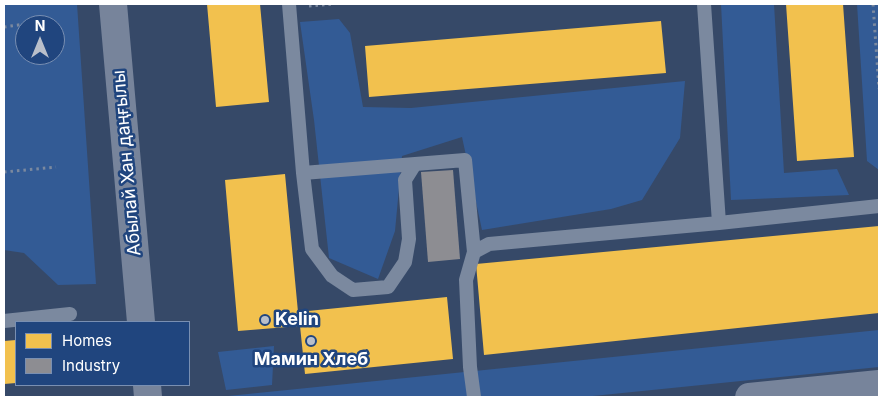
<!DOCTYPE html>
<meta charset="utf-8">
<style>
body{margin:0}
#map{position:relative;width:883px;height:401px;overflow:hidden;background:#364968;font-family:Inter,sans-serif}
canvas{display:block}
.frame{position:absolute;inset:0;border:5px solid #fff;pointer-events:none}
.legend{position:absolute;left:15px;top:321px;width:175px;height:65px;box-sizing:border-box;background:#20457e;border:1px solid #798fb2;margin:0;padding:6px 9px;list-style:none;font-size:15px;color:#fff}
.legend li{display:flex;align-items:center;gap:10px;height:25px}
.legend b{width:25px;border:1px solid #798fb2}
.north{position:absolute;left:15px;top:15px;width:50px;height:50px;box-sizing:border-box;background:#20457e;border:1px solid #798fb2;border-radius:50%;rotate:0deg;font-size:14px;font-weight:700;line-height:20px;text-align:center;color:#fff}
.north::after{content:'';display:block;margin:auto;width:18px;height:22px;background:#b9bfca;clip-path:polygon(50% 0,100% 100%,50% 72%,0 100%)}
</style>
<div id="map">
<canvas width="883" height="401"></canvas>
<div class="frame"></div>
<ul class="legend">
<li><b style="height:14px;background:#f2c14e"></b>Homes</li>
<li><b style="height:14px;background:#8d8d92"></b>Industry</li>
</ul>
<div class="north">N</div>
</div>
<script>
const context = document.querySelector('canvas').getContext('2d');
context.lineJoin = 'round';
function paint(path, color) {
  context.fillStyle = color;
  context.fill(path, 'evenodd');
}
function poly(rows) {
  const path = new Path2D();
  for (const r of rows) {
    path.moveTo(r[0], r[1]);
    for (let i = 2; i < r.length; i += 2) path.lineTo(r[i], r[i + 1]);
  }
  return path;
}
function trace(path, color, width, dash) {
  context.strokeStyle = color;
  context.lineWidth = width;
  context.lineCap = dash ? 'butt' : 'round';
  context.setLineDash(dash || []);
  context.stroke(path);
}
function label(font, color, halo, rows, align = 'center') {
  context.font = font + ' Inter,sans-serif';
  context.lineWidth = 5;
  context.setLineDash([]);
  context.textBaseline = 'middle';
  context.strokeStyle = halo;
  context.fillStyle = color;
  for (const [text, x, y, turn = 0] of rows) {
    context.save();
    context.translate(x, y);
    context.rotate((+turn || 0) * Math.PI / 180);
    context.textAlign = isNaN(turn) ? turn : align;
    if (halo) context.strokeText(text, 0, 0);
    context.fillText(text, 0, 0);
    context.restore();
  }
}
const green = poly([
 [4,4,77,4,96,284,58,285,24,253,4,250],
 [25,25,55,25,55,55,25,55],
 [721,4,774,4,784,173,837,169,849,195,731,200],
 [857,4,879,4,879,170,867,161],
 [339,19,350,33,363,107,411,108,685,81,680,138,642,200,611,209,482,230,462,137,402,156,395,231,378,279,329,258,314,120,300,22],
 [879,330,879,367,583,397,228,397,228,396],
 [274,346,272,385,226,390,218,352]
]);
const homes = poly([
 [207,4,260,4,269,102,216,107],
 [786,4,843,4,854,157,797,161],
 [661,21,666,73,369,97,365,46],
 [285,174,298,312,447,297,453,359,305,374,300,326,238,331,225,180],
 [879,226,879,313,484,355,476,264],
 [16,340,16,383,4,384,4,341]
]);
const industry = poly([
 [453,170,460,259,428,262,421,172]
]);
const path = poly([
 [873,4,879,89],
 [309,6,333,4],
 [4,27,47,21],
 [4,172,56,167]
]);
const lane = poly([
 [289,4,303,173,312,249,332,276,353,290,388,287,405,262,409,239,405,180,415,164],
 [704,4,719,223],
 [303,173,465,160,474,252],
 [4,321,70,314],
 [474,397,470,367,466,280,474,252,489,244,719,223,879,206]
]);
const secondary = poly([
 [113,4,141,322],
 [147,385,148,397],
 [749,397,879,384]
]);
const markers = [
 [265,320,5,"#b9bfca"],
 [311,341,5,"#b9bfca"]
];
const streetNames = [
 ["Абылай Хан даңғылы",127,163,-95]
];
const poiNames = [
 ["Kelin",275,320],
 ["Мамин Хлеб",311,360,"center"]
];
paint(green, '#335b95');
paint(homes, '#f2c14e');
paint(industry, '#8d8d92');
trace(path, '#7b899f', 3, [2.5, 4]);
trace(lane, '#7b899f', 14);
trace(secondary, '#77849b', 28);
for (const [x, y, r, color] of markers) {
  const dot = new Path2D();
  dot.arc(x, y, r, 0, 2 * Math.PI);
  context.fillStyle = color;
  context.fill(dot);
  trace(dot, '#20457e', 2);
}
label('18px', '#fff', '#20457e', streetNames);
label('bold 18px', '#fff', '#20457e', poiNames, 'left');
</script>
